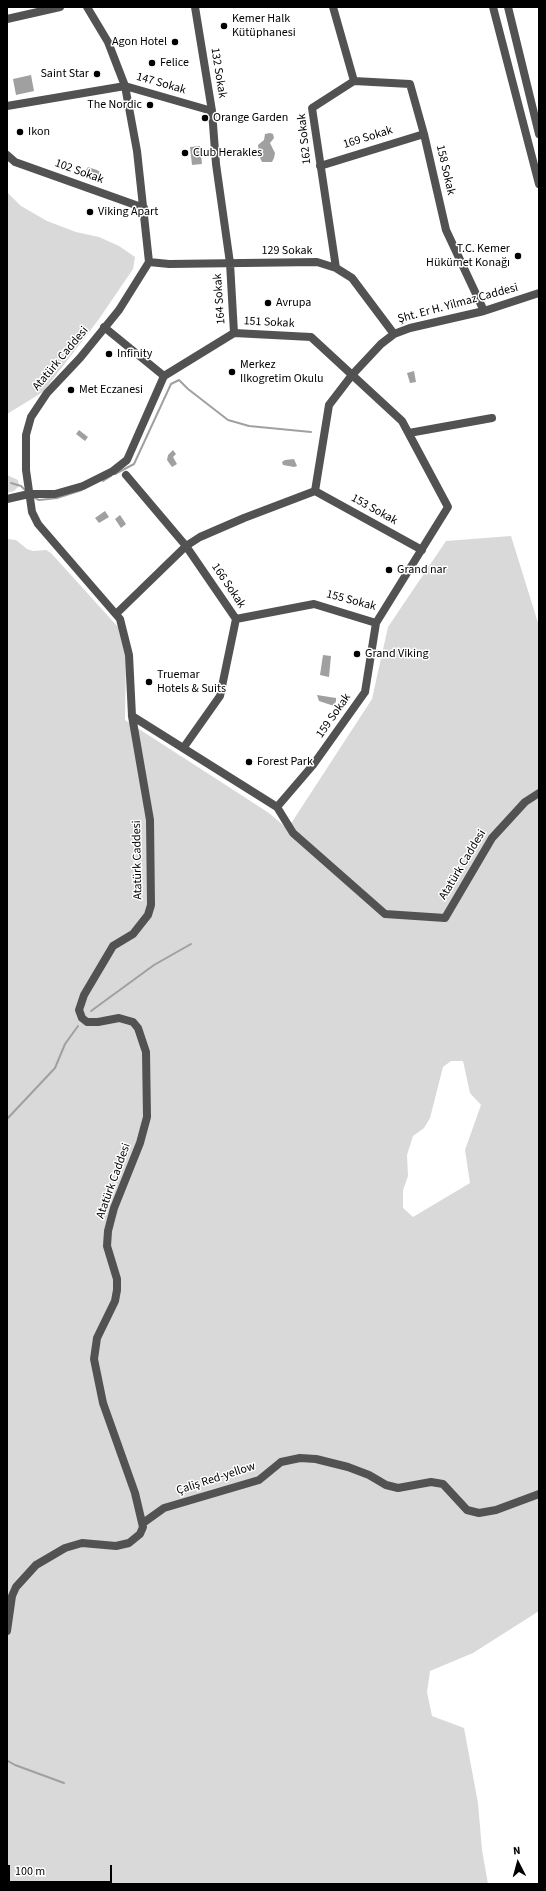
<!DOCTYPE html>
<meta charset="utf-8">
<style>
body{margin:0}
#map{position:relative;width:546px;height:1891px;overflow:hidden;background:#fff;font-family:"Source Sans 3",sans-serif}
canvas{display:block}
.frame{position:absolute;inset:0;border:8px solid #000;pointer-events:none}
.north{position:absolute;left:498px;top:1843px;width:40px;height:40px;-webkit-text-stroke:3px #fff;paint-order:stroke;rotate:354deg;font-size:11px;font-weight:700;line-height:16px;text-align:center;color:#000}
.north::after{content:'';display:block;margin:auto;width:14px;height:18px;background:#000;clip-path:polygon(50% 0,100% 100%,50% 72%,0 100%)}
.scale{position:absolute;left:8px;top:1865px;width:104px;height:18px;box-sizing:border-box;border:2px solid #000;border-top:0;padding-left:5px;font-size:12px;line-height:14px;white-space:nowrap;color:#000;-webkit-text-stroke:3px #fff;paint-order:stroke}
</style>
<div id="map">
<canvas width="546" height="1891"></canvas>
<div class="frame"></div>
<div class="north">N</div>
<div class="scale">100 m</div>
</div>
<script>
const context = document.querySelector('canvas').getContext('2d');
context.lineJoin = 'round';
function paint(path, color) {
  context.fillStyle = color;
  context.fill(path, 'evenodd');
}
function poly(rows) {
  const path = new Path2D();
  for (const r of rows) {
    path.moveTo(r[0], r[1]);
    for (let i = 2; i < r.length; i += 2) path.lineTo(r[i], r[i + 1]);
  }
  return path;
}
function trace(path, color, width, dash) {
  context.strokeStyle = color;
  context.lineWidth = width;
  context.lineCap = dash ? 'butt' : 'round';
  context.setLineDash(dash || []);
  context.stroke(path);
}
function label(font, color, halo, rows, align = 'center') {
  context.font = font + ' "Source Sans 3",sans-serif';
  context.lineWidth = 3;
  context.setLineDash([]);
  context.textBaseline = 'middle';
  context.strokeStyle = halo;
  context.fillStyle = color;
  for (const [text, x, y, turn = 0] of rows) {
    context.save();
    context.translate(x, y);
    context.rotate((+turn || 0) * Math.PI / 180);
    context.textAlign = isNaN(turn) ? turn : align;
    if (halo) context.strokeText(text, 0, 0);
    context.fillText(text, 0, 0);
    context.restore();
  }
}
const green = poly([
 [7,192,21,206,47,221,76,232,99,237,119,246,135,257,133,269,99,319,43,392,7,414],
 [7,475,18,480,19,486,14,491,7,493],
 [511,536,539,626,539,1611,473,1653,430,1671,427,1692,432,1716,464,1728,478,1803,482,1850,488,1884,7,1884,7,539,16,540,27,549,33,551,46,550,51,553,118,627,126,658,125,720,269,813,284,826,292,822,372,699,388,627,446,541],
 [451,1061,463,1061,470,1093,481,1105,465,1150,470,1183,413,1217,403,1208,403,1190,408,1176,407,1155,413,1136,424,1128,430,1118,443,1067]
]);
const water = poly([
 [31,75,34,91,16,95,13,79],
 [270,133,273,134,274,138,270,143,275,153,274,158,272,162,262,162,260,158,258,145,264,140,265,134],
 [200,146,202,164,192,165,190,147],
 [88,167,97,170,100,172,99,175,97,178,91,174,84,173],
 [414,371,416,382,410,383,407,373],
 [79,430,88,437,85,441,76,434],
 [173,450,176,454,173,457,177,464,172,467,167,460,168,455],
 [294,459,297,466,294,467,283,465,282,462,285,460],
 [105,511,109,517,99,523,95,518],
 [120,515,126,524,121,528,115,519],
 [323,655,331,656,329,677,320,675],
 [317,695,336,698,336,701,334,706,319,701]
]);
const stream = poly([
 [115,474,134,464,171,384,179,380,188,389,228,420,249,426,311,432],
 [103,481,111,476],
 [11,483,21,486,27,492],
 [33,497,39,500,57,498,82,490],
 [91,1011,154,965,191,944],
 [7,1119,55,1068,65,1044,78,1026],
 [8,1761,15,1765,64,1783]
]);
const minor = poly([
 [195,7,212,111,216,164,230,263,234,333],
 [333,7,354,81,312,108,336,268],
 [493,7,539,184],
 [508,7,539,134],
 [7,19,60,7],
 [354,81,410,84,424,134,446,230,484,311],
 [7,106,125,86,212,111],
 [7,155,15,162,144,208],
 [320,166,424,134],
 [149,262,169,264,317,262,336,268,352,278,394,334],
 [104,327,164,376],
 [409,433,492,418],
 [126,475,186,546,236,619,220,696,184,747],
 [315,491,422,550],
 [7,499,29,494,55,494,83,486,113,471,127,460,164,376,234,333,311,337,402,421,448,507,376,623,314,604,236,619],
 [117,613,186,546,200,537,244,518,315,491,329,405,352,375,381,344,394,334,410,328,484,311,539,293],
 [132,716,277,807,293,833,385,914,445,918,492,838,525,802,539,793],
 [277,807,313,765,365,692,376,623],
 [143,1523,164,1508,259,1480,281,1462,300,1458,316,1459,348,1467,369,1475,386,1485,398,1488,431,1482,443,1484,467,1510,479,1513,496,1510,539,1494],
 [7,1631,12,1596,16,1587,36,1565,65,1548,82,1543,116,1546,129,1543,140,1534,143,1527,135,1493,103,1403,94,1359,97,1338,115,1301,117,1290,117,1279,107,1246,108,1231,114,1208,140,1143,147,1117,146,1052,138,1028,133,1022,119,1018,98,1022,87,1022,82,1018,79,1010,84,995,113,946,133,934,148,915,151,905,150,820,132,716,129,655,120,619,38,524,32,512,26,470,26,435,31,417,47,393,80,358,119,310,149,262,137,151,125,86,108,42,87,7]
]);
const markers = [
 [224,26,4,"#000"],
 [175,42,4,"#000"],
 [152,63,4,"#000"],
 [97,74,4,"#000"],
 [150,105,4,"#000"],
 [205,118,4,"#000"],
 [20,132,4,"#000"],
 [185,153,4,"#000"],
 [90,212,4,"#000"],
 [518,256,4,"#000"],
 [268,303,4,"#000"],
 [109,354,4,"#000"],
 [232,372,4,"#000"],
 [71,390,4,"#000"],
 [389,570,4,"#000"],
 [357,654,4,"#000"],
 [149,682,4,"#000"],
 [249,762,4,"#000"]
];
const poiNames = [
 ["Kemer Halk",232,19],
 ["Kütüphanesi",232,33],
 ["Agon Hotel",167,42,"right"],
 ["Felice",160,63],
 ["Saint Star",89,74,"right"],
 ["The Nordic",142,105,"right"],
 ["Orange Garden",213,118],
 ["Ikon",28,132],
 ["Club Herakles",193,153],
 ["Viking Apart",98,212],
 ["T.C. Kemer",510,249,"right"],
 ["Hükümet Konağı",510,263,"right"],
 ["Avrupa",276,303],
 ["Infinity",117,354],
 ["Merkez",240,365],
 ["Ilkogretim Okulu",240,379],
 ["Met Eczanesi",79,390],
 ["Grand nar",397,570],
 ["Grand Viking",365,654],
 ["Truemar",157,675],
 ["Hotels & Suits",157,689],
 ["Forest Park",257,762]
];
const streetNames = [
 ["132 Sokak",218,73,81],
 ["147 Sokak",161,84,16],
 ["169 Sokak",368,138,-17],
 ["162 Sokak",305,139,-96],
 ["158 Sokak",445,170,77],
 ["102 Sokak",79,172,20],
 ["129 Sokak",287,251],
 ["164 Sokak",220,299,-94],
 ["Şht. Er H. Yilmaz Caddesi",458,304,-15],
 ["151 Sokak",269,323,3],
 ["Atatürk Caddesi",61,359,-50],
 ["153 Sokak",374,510,29],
 ["166 Sokak",228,586,56],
 ["155 Sokak",351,601,15],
 ["159 Sokak",334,716,-55],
 ["Atatürk Caddesi",138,860,-91],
 ["Atatürk Caddesi",463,865,-59],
 ["Atatürk Caddesi",114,1181,-70],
 ["Çaliş Red-yellow",216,1479,-18]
];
paint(green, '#d9d9d9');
paint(water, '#a0a0a0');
trace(stream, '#a0a0a0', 2);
trace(minor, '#525252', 8);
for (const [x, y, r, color] of markers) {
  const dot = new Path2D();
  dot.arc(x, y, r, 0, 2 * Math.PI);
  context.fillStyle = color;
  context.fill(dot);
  trace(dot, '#fff', 1.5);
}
label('12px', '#000', '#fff', poiNames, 'left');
label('12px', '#000', '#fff', streetNames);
</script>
